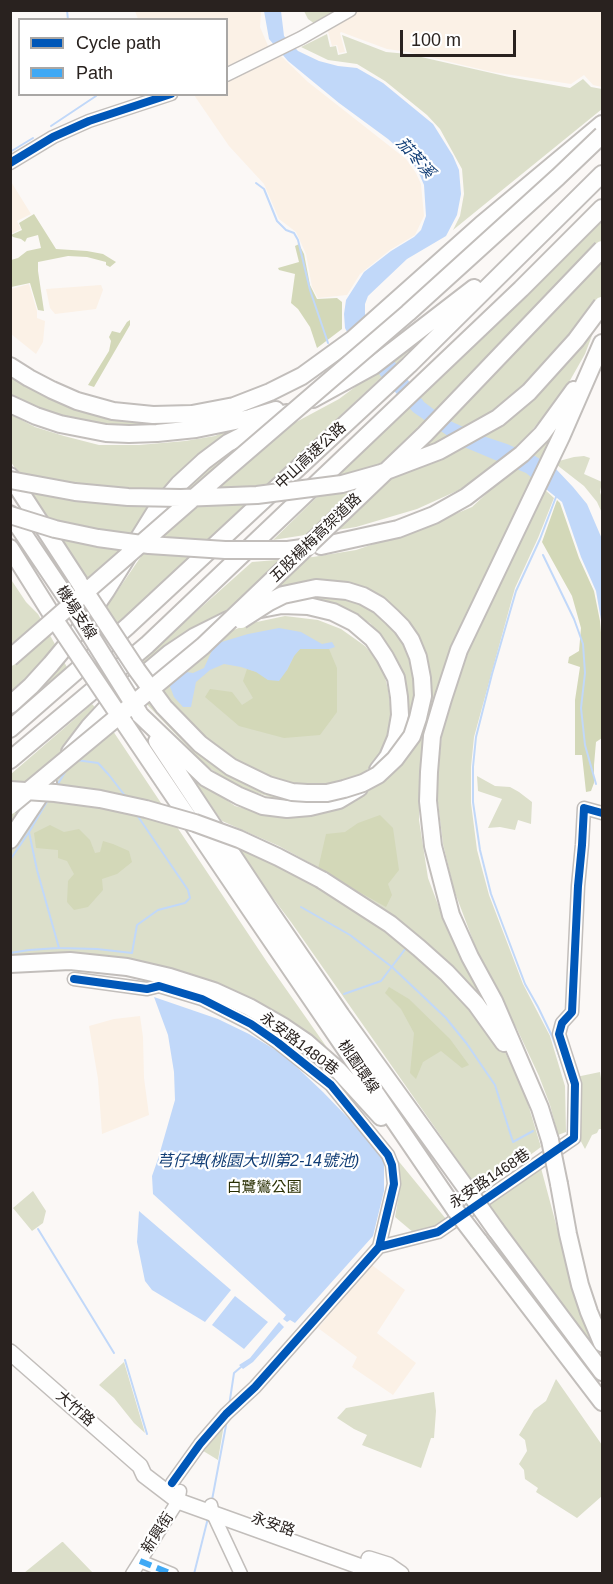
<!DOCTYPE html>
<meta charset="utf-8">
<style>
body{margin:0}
#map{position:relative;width:613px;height:1584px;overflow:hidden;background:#fbf8f6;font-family:Arial,sans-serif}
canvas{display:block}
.frame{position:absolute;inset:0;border:12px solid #29221f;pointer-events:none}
.legend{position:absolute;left:18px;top:18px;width:210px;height:78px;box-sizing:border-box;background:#fff;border:2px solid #a9a7a5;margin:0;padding:8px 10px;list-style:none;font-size:18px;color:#29221f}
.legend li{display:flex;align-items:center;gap:12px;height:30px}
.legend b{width:30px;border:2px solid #a9a7a5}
.scale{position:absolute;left:400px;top:30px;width:116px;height:27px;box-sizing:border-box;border:3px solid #29221f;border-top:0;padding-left:8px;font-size:18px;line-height:21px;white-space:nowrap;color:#29221f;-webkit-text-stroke:4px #fff;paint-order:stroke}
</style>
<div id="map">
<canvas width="613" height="1584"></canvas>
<div class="frame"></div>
<ul class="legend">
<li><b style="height:8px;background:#0057b8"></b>Cycle path</li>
<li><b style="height:8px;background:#3fa9f5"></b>Path</li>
</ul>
<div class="scale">100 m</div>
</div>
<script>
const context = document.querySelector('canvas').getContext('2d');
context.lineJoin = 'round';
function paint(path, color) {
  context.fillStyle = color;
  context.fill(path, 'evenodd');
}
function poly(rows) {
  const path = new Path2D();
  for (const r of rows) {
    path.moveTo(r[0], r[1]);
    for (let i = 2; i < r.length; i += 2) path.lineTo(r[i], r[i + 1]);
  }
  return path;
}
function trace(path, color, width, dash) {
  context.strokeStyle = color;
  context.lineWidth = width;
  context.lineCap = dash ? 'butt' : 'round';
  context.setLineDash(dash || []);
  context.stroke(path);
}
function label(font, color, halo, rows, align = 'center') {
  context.font = font + ' Arial,"Noto Sans TC",sans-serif';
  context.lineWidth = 4.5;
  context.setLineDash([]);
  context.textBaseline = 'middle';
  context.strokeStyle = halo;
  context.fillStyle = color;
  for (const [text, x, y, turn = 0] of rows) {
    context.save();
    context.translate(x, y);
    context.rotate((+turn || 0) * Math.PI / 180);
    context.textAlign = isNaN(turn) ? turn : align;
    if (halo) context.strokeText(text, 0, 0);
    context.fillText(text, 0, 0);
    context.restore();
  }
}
const industrial = poly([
 [135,11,261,11,260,27,269,48,227,66,226,20,138,19],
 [357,11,602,11,602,87,593,85,584,75,571,84,492,72,408,52,387,49,341,32,340,33,345,52,339,53,337,45,332,46,327,28],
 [281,56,308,82,406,159,416,173,421,184,424,216,415,235,390,250,360,274,347,295,318,298,312,287,306,254,296,232,279,219,264,184,229,146,194,95,226,94,227,82],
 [10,180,31,214,17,221,21,229,11,234],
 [29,284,37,311,37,318,45,321,43,342,36,354,11,334,11,289],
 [101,285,103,290,96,309,55,314,50,308,46,289],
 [140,1016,143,1037,144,1078,149,1115,102,1134,98,1079,89,1026,114,1019],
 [372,1265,405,1290,377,1333,416,1363,393,1395,352,1367,357,1357,318,1328]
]);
const green = poly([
 [304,11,339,11,315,24,308,19],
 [327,34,330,47,336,46,338,55,347,53,342,35,386,52,408,54,509,77,570,88,583,79,591,87,602,89,602,109,453,230,460,216,464,194,462,169,440,129,427,115,385,81,357,64,328,60,301,47],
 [602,218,602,309,585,354,564,391,524,440,485,472,459,490,417,509,356,527,273,540],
 [435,327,104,637,94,625,140,558,167,511,194,482,214,464,235,449,298,421,339,399],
 [10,376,52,400,89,414,124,421,170,422,197,421,168,425,117,427,71,420,25,404,11,396],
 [10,414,35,427,64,436,99,445,139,445,185,441,215,436,234,427,234,433,207,447,169,483,146,512,96,592,11,462],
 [555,430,467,612,444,666,426,732,420,783,419,820,428,878,446,926,484,995,480,1000,374,905,310,863,279,846,222,821,187,771,235,806,265,814,300,817,329,812,366,793,388,776,409,722,409,701,405,676,394,653,370,623,341,608,232,608,201,623,144,665,141,661,252,562,313,557,356,550,424,527,472,507],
 [584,456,590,458,584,474,602,482,600,492,602,498,602,513,597,502,584,486,557,465,559,461,574,457],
 [544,489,554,498,538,538,515,588,474,737,471,767,471,803,477,850,489,895,523,984,550,1036,565,1086,566,1132,558,1135,550,1105,539,1076,517,1029,483,967,454,890,443,844,438,803,438,771,442,735,451,699,473,640],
 [10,578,26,602,38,614,56,646,11,693],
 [285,616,318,620,341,629,365,646,382,666,388,689,391,712,388,734,380,756,366,771,350,781,316,799,280,800,254,792,232,784,204,764,136,693,194,645,252,623],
 [63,660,68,669,11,719,11,713,33,694],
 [92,704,98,710,11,834,11,774],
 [105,719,267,962,328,1049,325,1051,209,983,138,961,59,956,11,959,10,852,66,764],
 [477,776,495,786,510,787,519,792,532,802,531,824,518,820,515,830,500,827,488,828,502,799,478,791],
 [231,843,295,871,358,908,425,960,465,999,504,1050,524,1091,541,1147,480,1192,291,922],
 [600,1072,602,1085,602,1129,599,1129,597,1133,592,1135,585,1149,577,1134,576,1077],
 [396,1158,446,1219,430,1229,414,1233,395,1217,400,1188],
 [541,1168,564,1254,595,1341,588,1342,487,1205],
 [33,1191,46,1211,43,1223,32,1231,13,1208],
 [124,1362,145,1433,134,1423,114,1398,99,1385],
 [556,1379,602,1445,602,1496,577,1518,536,1492,538,1488,525,1479,524,1470,519,1464,527,1451,525,1440,519,1435,534,1410,546,1401],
 [434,1392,436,1411,434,1438,431,1438,421,1468,362,1445,367,1435,354,1429,337,1418,346,1408],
 [225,1418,218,1460,200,1449],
 [63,1542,93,1573,24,1573,62,1542]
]);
const forest = poly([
 [34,214,56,249,87,251,103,254,116,262,110,267,106,265,106,262,87,257,68,256,38,262,38,271,44,311,38,310,30,283,11,287,11,260,18,258,27,251,41,248,38,235,27,238,25,242,21,239,13,237,11,235,22,230,19,223],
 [299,244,304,254,310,285,317,299,337,298,342,302,342,329,317,348,310,327,298,309,291,303,295,274,279,270,278,268,299,262,295,246],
 [130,320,130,325,94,387,88,385,109,351,111,341,109,337,112,331,120,333,127,322],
 [557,500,560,503,579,558,594,591,600,621,602,644,602,738,596,742,594,765,594,783,591,791,586,792,582,755,575,755,575,700,580,667,568,663,569,657,579,651,581,628,572,596,542,542],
 [300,649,329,649,337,668,337,712,320,735,284,738,239,726,205,697,210,689,232,692,242,705,253,698,243,681,247,669,257,672,268,680,287,670,294,656],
 [380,815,393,828,399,870,388,884,392,895,386,907,318,869,326,834,345,832,358,823],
 [50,825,64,832,79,829,90,840,95,853,100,852,103,841,113,844,129,851,132,862,117,874,102,879,103,890,88,907,74,910,67,902,68,881,74,874,67,861,58,858,58,850,36,848,34,833],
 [389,987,409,999,450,1039,469,1065,462,1068,441,1051,423,1062,416,1079,410,1073,414,1033,401,1009,385,993]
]);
const water = poly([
 [264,11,281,11,284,36,298,51,319,61,338,66,357,68,383,83,433,124,453,156,459,170,461,194,457,215,446,236,407,259,368,296,365,304,365,316,373,332,424,402,448,420,483,436,507,444,535,456,556,469,573,487,587,504,602,539,602,626,596,591,581,557,562,502,526,473,464,447,413,412,355,347,345,328,344,314,346,300,364,272,391,251,414,237,421,230,426,216,424,185,418,171,408,157,388,139,339,103,288,61,269,39],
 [279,628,301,632,322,644,332,642,335,647,329,649,300,649,294,656,287,670,279,681,268,680,256,672,241,667,224,664,210,670,196,682,191,707,183,707,174,697,169,684,175,674,186,672,193,673,204,668,215,644,248,634],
 [154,997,218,1019,249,1034,284,1055,323,1092,384,1155,384,1191,373,1236,295,1323,290,1320,287,1322,283,1319,286,1315,153,1194,152,1176,158,1159,175,1100,174,1072,168,1035],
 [139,1211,231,1290,205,1322,152,1290,145,1281,137,1242],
 [235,1296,268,1322,244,1349,212,1325],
 [279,1322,284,1327,253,1362,243,1369,239,1365,250,1358]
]);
const stream = poly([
 [67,10,68,20],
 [51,126,96,96],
 [10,152,33,138],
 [256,183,264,189,277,221,286,230,294,233,298,240,310,290,328,343],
 [556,497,540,539,516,591,492,674,476,737,473,767,473,802,480,850,491,894,525,984,538,1007,552,1036,566,1075],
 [543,555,574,619,583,644,585,673,581,708,585,745,596,784],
 [76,760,98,763,109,775,126,797],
 [56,787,67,769],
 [29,832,48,800],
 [10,860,29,832,37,870,59,948,97,949,132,953,137,925,158,910,185,903,190,898,188,890,137,815],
 [301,907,350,935,392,967,446,1018,467,1044,495,1085,513,1142,533,1131],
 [10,953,29,950,58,948],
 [344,994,381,981,406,948],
 [38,1229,114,1353],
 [125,1360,147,1434],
 [229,1406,234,1373,241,1367],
 [212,1500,227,1420],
 [194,1574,208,1518]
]);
const minor = poly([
 [226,75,301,38,350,10],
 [10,163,53,137,89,121,171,94],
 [74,979,147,989,159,986,202,999,251,1024,277,1042,331,1085,388,1155,392,1165,394,1184,379,1247],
 [172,1483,200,1444,226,1414,255,1387,379,1247,438,1232,574,1138,575,1084,559,1034,562,1023,572,1012,578,886,582,845,584,808,602,813],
 [211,1505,213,1514,241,1574],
 [140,1561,172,1574],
 [132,1574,178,1501,180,1491]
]);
const major = poly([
 [10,1352,140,1466,144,1475,178,1501,381,1574],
 [369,1559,388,1565,401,1574]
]);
const highway = poly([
 [10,366,29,378,52,390,77,401,113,411,153,415,192,414,234,406,270,392,302,376,353,339,481,225,602,124],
 [313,399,373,366,474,288],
 [10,404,36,416,60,424,106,433,129,434,157,433,196,429,250,418,276,410],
 [10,476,81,585],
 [10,514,74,609],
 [321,546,398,529,434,515,466,497,522,454,542,434,574,390],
 [10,548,57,623],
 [261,609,282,605,308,606,333,612,353,622,373,639,385,657,396,678,399,697,400,715,396,738,388,757,378,770],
 [10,705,31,686,51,664,80,629,106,591,155,512,179,484,204,461,228,443,287,413],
 [139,714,206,778,239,796,263,806,287,809,310,807,339,800,359,788],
 [125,724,254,915,456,1211],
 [10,729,128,626,409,365,602,174],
 [157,741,267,907,341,1015,474,1199],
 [70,752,89,727,114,700,170,653,194,637,228,620],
 [10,760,147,645,521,289,602,208],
 [10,840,48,783],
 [322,880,390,924,419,948,447,973,476,1004,504,1043],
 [10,964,70,961,127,967,170,977,214,991,249,1007,284,1027,306,1042,338,1070,381,1117],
 [550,1140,540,1108,494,1001,470,957,451,915,433,846,428,801,429,772,432,736,443,699,459,650,561,437,602,343],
 [559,1184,568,1234,580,1285,589,1312,602,1343],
 [496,1230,602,1372],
 [479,1241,602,1402]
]);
const highwayBridge = poly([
 [10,480,75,492,128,497,181,498,257,495,342,484,381,473,439,451,498,418,529,392,576,340,602,305],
 [10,515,55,529,98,538,149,545,225,550,288,550,309,547],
 [81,585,137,670,164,707,200,744,231,767,268,785,292,792,307,793,327,793,344,789,363,783,378,775,395,759,412,736,418,718,423,696,422,678,418,657,411,640,402,627,392,617,379,605,363,596,347,591,316,588,283,595,269,602,241,620],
 [74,609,139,713],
 [57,623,125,724],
 [10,658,221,474,408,313,558,177,602,135],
 [10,790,55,793,100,799,146,809,195,823,239,839,278,857,322,880],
 [10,806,203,646,425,434,602,249],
 [550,1140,559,1184],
 [474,1199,496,1230],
 [456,1211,479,1241]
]);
const quiet = poly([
 [140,1561,172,1574]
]);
const cycleway = poly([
 [10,163,53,137,89,121,171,94],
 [74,979,147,989,159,986,202,999,251,1024,277,1042,331,1085,388,1155,392,1165,394,1184,379,1247],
 [172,1483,200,1444,226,1414,255,1387,379,1247,438,1232,574,1138,575,1084,559,1034,562,1023,572,1012,578,886,582,845,584,808,602,813]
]);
const streetNames = [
 ["中山高速公路",311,456,-43],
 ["五股楊梅高架道路",316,538,-44],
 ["機場支線",76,613,57],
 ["永安路1480巷",299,1044,37],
 ["桃園環線",358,1067,56],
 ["永安路1468巷",490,1179,-34],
 ["大竹路",75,1409,41],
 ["永安路",273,1525,19],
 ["新興街",158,1533,-57]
];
const parkNames = [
 ["白鷺鸞公園",264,1188]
];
const waterNames = [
 ["茄苳溪",415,158,48],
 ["芎仔埤(桃園大圳第2-14號池)",258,1162]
];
paint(industrial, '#fbf1e6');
paint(green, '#dcdfca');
paint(forest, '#d3d8b8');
paint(water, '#c1d8f9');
trace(stream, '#c1d8f9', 2);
trace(minor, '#c2bebb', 15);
trace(major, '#c2bebb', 18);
trace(highway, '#c2bebb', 20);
trace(minor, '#fefefe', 12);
trace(major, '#fefefe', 15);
trace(highway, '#fefefe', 16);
trace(highwayBridge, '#c2bebb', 20, []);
trace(highwayBridge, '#fefefe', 16);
trace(quiet, '#3fa9f5', 6, [12, 6]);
trace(cycleway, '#0057b8', 8);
label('15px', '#29221f', '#fff', streetNames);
label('15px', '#282e02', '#fff', parkNames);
label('italic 16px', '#123e76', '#fff', waterNames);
</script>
